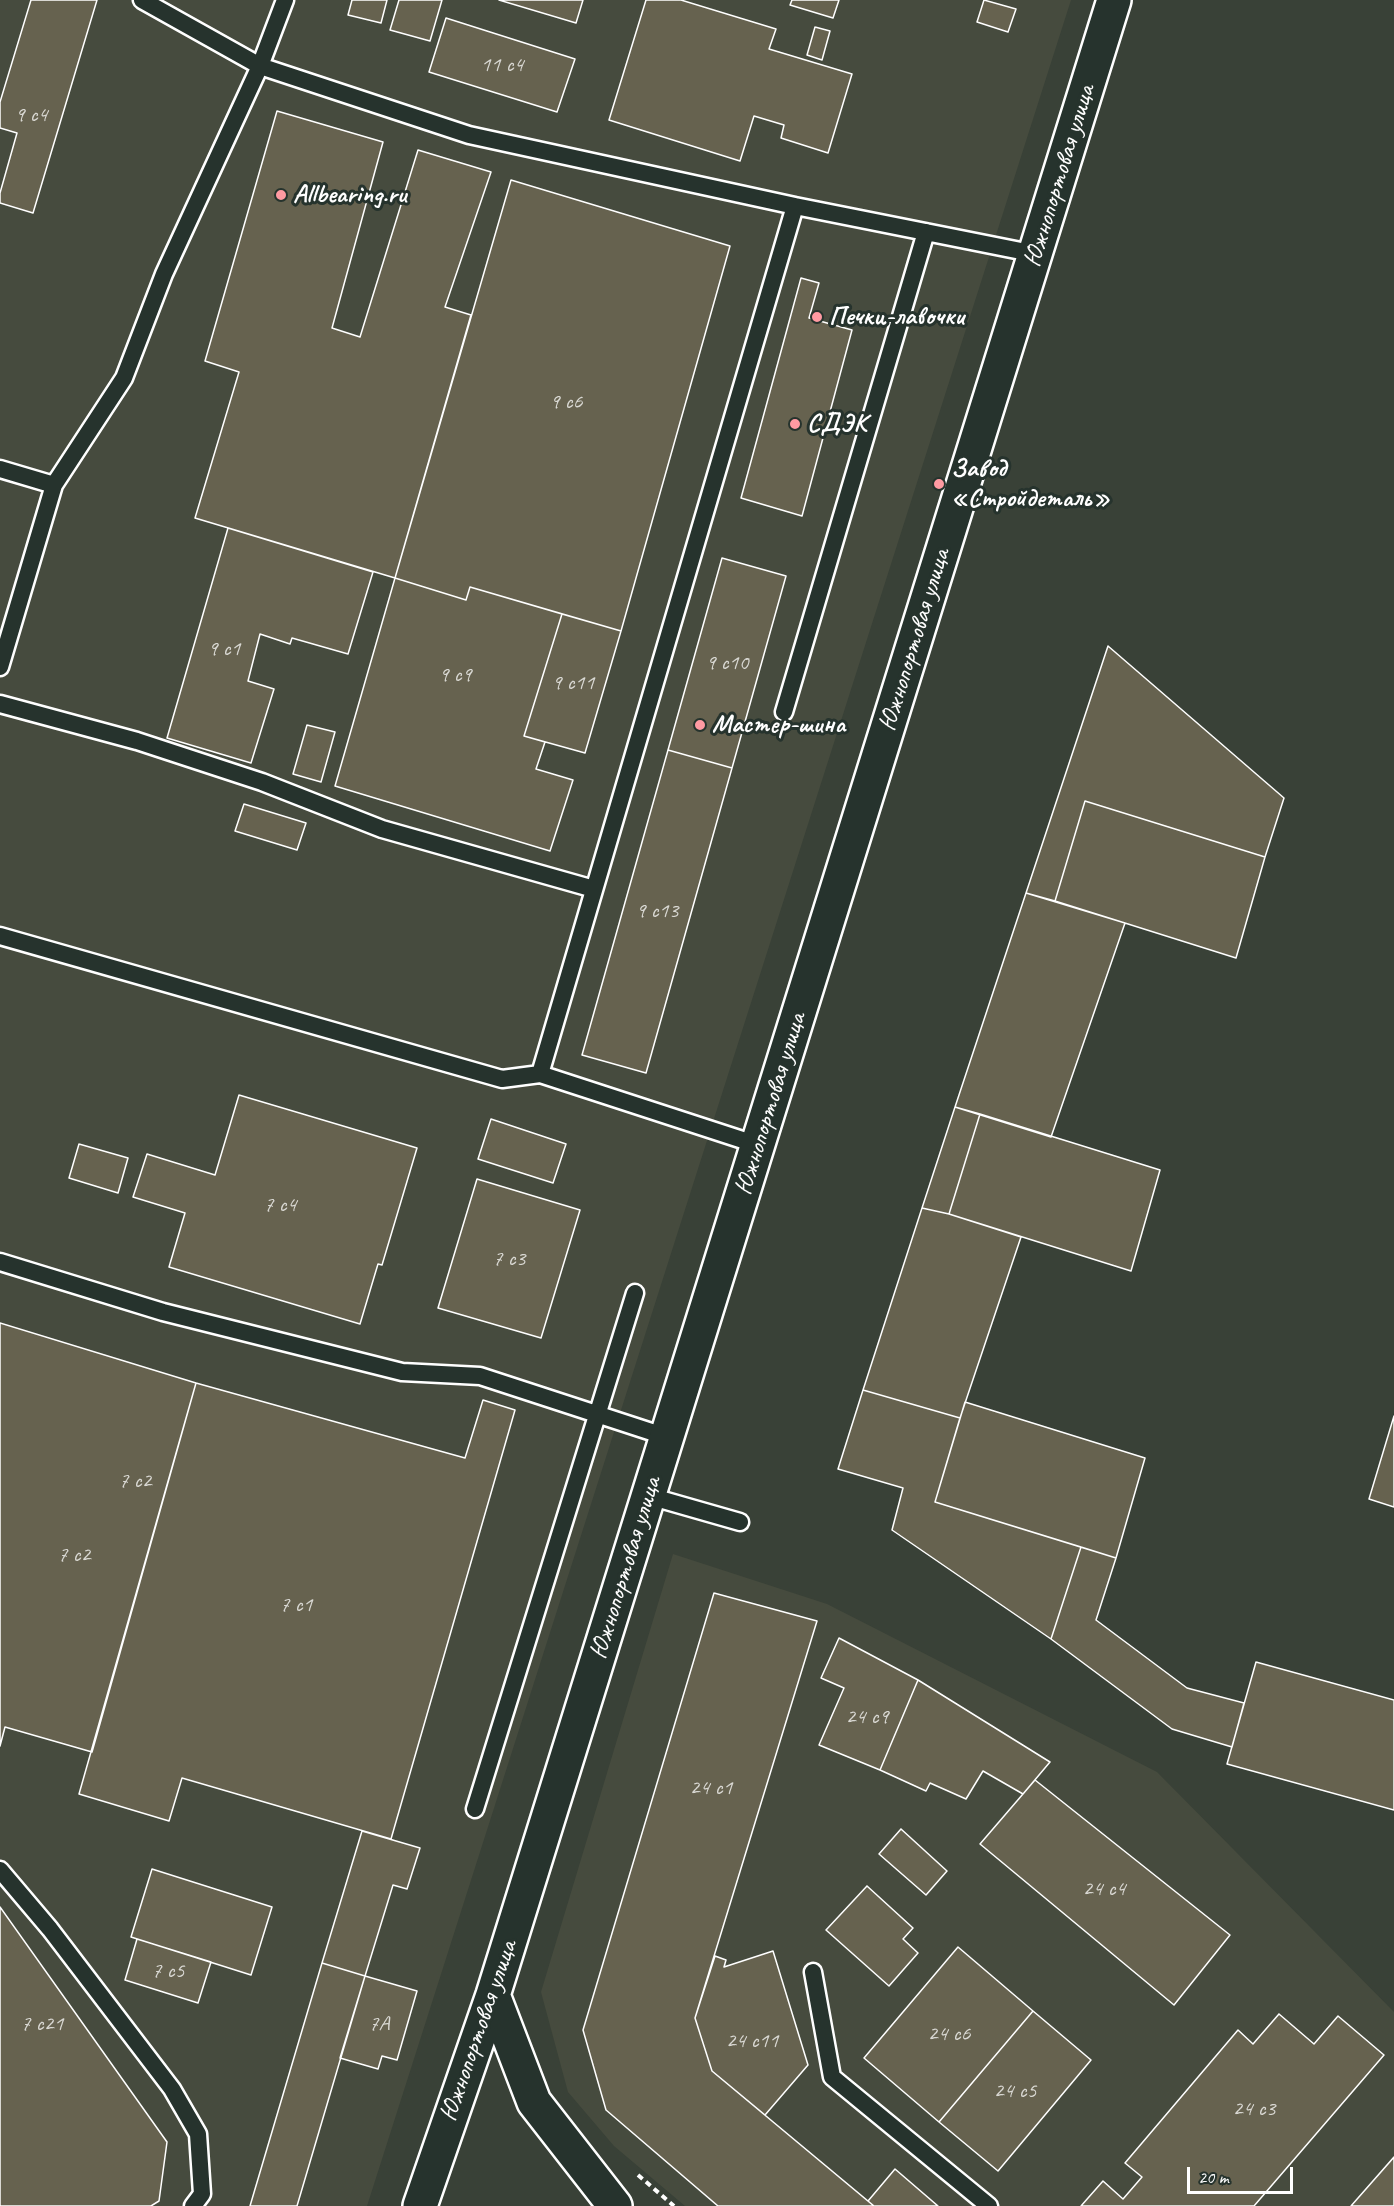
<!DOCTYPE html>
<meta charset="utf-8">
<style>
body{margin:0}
#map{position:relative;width:1394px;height:2206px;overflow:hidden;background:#394137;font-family:Caveat,sans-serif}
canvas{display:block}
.scale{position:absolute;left:1187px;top:2167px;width:106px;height:27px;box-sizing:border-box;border:3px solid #fff;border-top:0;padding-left:8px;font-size:18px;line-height:21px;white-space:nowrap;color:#fff;-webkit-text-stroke:4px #26332d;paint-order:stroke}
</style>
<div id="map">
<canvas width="1394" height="2206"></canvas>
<div class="scale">20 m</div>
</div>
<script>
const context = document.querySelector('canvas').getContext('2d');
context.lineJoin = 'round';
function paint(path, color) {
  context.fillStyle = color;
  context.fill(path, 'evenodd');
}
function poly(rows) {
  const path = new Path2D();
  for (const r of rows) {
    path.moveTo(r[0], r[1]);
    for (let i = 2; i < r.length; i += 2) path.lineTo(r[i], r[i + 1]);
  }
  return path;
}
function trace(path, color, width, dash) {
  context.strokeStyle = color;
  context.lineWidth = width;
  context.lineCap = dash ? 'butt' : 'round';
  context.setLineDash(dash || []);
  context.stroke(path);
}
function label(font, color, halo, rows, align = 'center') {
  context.font = font + ' Caveat,sans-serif';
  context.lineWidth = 6;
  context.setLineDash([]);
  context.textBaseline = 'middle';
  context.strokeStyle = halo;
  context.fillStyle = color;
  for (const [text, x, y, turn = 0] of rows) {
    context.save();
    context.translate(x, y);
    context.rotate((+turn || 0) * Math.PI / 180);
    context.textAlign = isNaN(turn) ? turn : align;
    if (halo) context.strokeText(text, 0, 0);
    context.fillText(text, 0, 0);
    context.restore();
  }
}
const built = poly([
 [0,0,1071,0,367,2206,0,2206],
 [673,1554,827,1604,1157,1772,1394,2012,1394,2206,685,2206,614,2146,568,2092,541,1992]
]);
const building = poly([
 [31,0,97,0,33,213,0,203,0,193,17,133,0,128,0,102,31,0],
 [352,0,387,0,381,23,348,15,352,0],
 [399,0,442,0,430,41,390,30,399,0],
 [499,0,583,0,576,23,499,0],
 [646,0,681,0,776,29,769,49,852,74,828,153,781,138,784,125,754,116,740,161,609,120,646,0],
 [792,0,839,0,833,18,790,5,792,0],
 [984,0,1016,9,1008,32,977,22,984,0],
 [446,18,575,59,557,112,429,72,446,18],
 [815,27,830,31,822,60,807,55,815,27],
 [277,111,383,142,332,328,360,337,418,150,491,172,445,307,471,315,395,578,195,518,239,372,205,361,277,111],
 [511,180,730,246,621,631,470,587,466,600,395,578,511,180],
 [801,278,819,283,809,318,852,330,802,516,741,498,801,278],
 [228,528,373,572,348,654,292,638,290,644,260,634,248,681,274,689,251,763,167,738,228,528],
 [722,558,786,576,732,768,668,750,722,558],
 [395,578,466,600,470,587,562,614,524,736,545,742,536,769,573,780,550,851,335,786,395,578],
 [562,614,621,631,585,753,524,736,562,614],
 [1108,646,1284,798,1265,857,1085,801,1055,901,1026,893,1108,646],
 [307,725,335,732,321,782,293,774,307,725],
 [668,750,732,768,646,1073,582,1055,668,750],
 [1085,801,1265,857,1236,958,1055,901,1085,801],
 [244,804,306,823,297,850,235,831,244,804],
 [1026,893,1125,923,1051,1137,955,1107,1026,893],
 [239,1095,417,1148,382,1265,378,1264,360,1324,169,1267,185,1213,133,1197,147,1154,215,1175,239,1095],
 [955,1107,980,1114,949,1214,922,1208,955,1107],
 [980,1114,1160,1170,1131,1271,949,1214,980,1114],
 [491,1119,566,1144,553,1183,478,1159,491,1119],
 [79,1144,128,1158,118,1193,69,1178,79,1144],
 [477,1179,580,1210,541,1338,438,1308,477,1179],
 [922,1208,949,1214,1021,1237,960,1418,863,1390,922,1208],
 [0,1323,196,1383,92,1752,5,1727,0,1746,0,1323],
 [196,1383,465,1458,483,1400,515,1410,391,1839,182,1778,169,1821,79,1794,196,1383],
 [863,1390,960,1418,935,1502,1081,1547,1051,1639,892,1530,903,1488,838,1469,863,1390],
 [965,1402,1145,1458,1116,1558,935,1502,965,1402],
 [1394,1416,1394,1507,1369,1499,1394,1416],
 [1081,1547,1116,1558,1096,1620,1187,1688,1244,1703,1232,1747,1172,1729,1051,1639,1081,1547],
 [714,1593,817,1621,695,2018,712,2071,874,2206,718,2206,606,2110,583,2030,714,1593],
 [839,1638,918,1680,880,1770,819,1745,844,1688,821,1678,839,1638],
 [1256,1662,1394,1700,1394,1810,1227,1764,1256,1662],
 [918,1680,1050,1762,1023,1794,983,1771,966,1799,930,1783,926,1791,880,1770,918,1680],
 [1035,1780,1230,1935,1174,2005,980,1844,1035,1780],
 [901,1829,947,1871,926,1895,879,1854,901,1829],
 [362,1831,420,1848,407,1889,393,1885,365,1976,322,1963,362,1831],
 [152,1869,272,1907,251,1975,131,1937,152,1869],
 [867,1886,913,1928,903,1939,918,1953,889,1986,826,1930,867,1886],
 [0,1907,167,2142,159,2201,151,2206,0,2206,0,1907],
 [137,1939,211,1962,198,2003,125,1980,137,1939],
 [958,1947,1033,2011,939,2122,864,2058,958,1947],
 [773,1951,808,2065,765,2115,712,2071,695,2018,715,1956,726,1960,724,1967,773,1951],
 [322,1963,365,1976,297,2206,250,2206,322,1963],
 [365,1976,417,1991,397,2060,382,2056,378,2069,340,2058,365,1976],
 [1033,2011,1091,2060,998,2171,939,2122,1033,2011],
 [1279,2014,1314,2044,1338,2016,1384,2055,1254,2206,1081,2206,1103,2181,1123,2199,1142,2177,1125,2163,1238,2030,1253,2044,1279,2014],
 [1394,2157,1394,2206,1351,2206,1394,2157],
 [895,2169,938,2206,874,2206,868,2201,895,2169]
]);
const path = poly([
 [638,2175,674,2206]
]);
const service = poly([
 [142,0,260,66,285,0],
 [0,469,54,485,0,667],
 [54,485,124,378,164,274,260,66,469,135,795,206],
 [0,704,137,741,262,782,382,829,594,889],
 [784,712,926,232],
 [0,936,502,1079,540,1074],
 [758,1145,540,1074,795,206,1036,254],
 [0,1262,163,1312,402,1372,480,1376,667,1437],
 [649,1496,740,1522],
 [475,1809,635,1293],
 [0,1870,50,1929,172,2089,198,2134,202,2194,193,2206],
 [813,1972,832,2077,989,2206]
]);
const tertiary = poly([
 [493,1995,534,2102,615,2206],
 [420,2206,493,1995,1114,0]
]);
const markers = [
 [281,195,6,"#ff9aa2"],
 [817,317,6,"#ff9aa2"],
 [795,424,6,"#ff9aa2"],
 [939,484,6,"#ff9aa2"],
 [700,725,6,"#ff9aa2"]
];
const numberNames = [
 ["11 с4",502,65],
 ["9 с4",31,115],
 ["9 с6",566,402],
 ["9 с1",224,649],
 ["9 с10",727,663],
 ["9 с9",455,675],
 ["9 с11",573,683],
 ["9 с13",657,911],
 ["7 с4",280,1205],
 ["7 c3",509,1259],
 ["7 с2",135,1481],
 ["7 c2",74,1555],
 ["7 с1",296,1605],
 ["24 с9",867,1717],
 ["24 с1",711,1788],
 ["24 с4",1104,1889],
 ["7 c5",168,1971],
 ["7 c21",42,2024],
 ["7А",379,2024],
 ["24 с6",949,2034],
 ["24 с11",752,2041],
 ["24 с5",1015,2091],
 ["24 с3",1254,2109]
];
const streetNames = [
 ["Южнопортовая улица",1060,176,-73],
 ["Южнопортовая улица",915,640,-73],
 ["Южнопортовая улица",771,1104,-73],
 ["Южнопортовая улица",626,1568,-73],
 ["Южнопортовая улица",479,2031,-71]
];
const poiNames = [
 ["Allbearing.ru",293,195],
 ["Печки-лавочки",829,317],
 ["СДЭК",807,424],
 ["Завод",951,469],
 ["«Стройдеталь»",951,499],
 ["Мастер-шина",712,725]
];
paint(built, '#464b3e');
paint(building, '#66624f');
trace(building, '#fff', 1.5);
trace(service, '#fff', 21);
trace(tertiary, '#fff', 38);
trace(path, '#fff', 4, [6, 4.5]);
trace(service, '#26332d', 16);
trace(tertiary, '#26332d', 33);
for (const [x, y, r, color] of markers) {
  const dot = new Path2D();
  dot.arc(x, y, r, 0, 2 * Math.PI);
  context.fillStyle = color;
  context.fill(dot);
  trace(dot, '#26332d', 2);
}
label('22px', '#d9d8d3', null, numberNames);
label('26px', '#fff', '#26332d', streetNames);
label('bold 26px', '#fff', '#26332d', poiNames, 'left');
</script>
